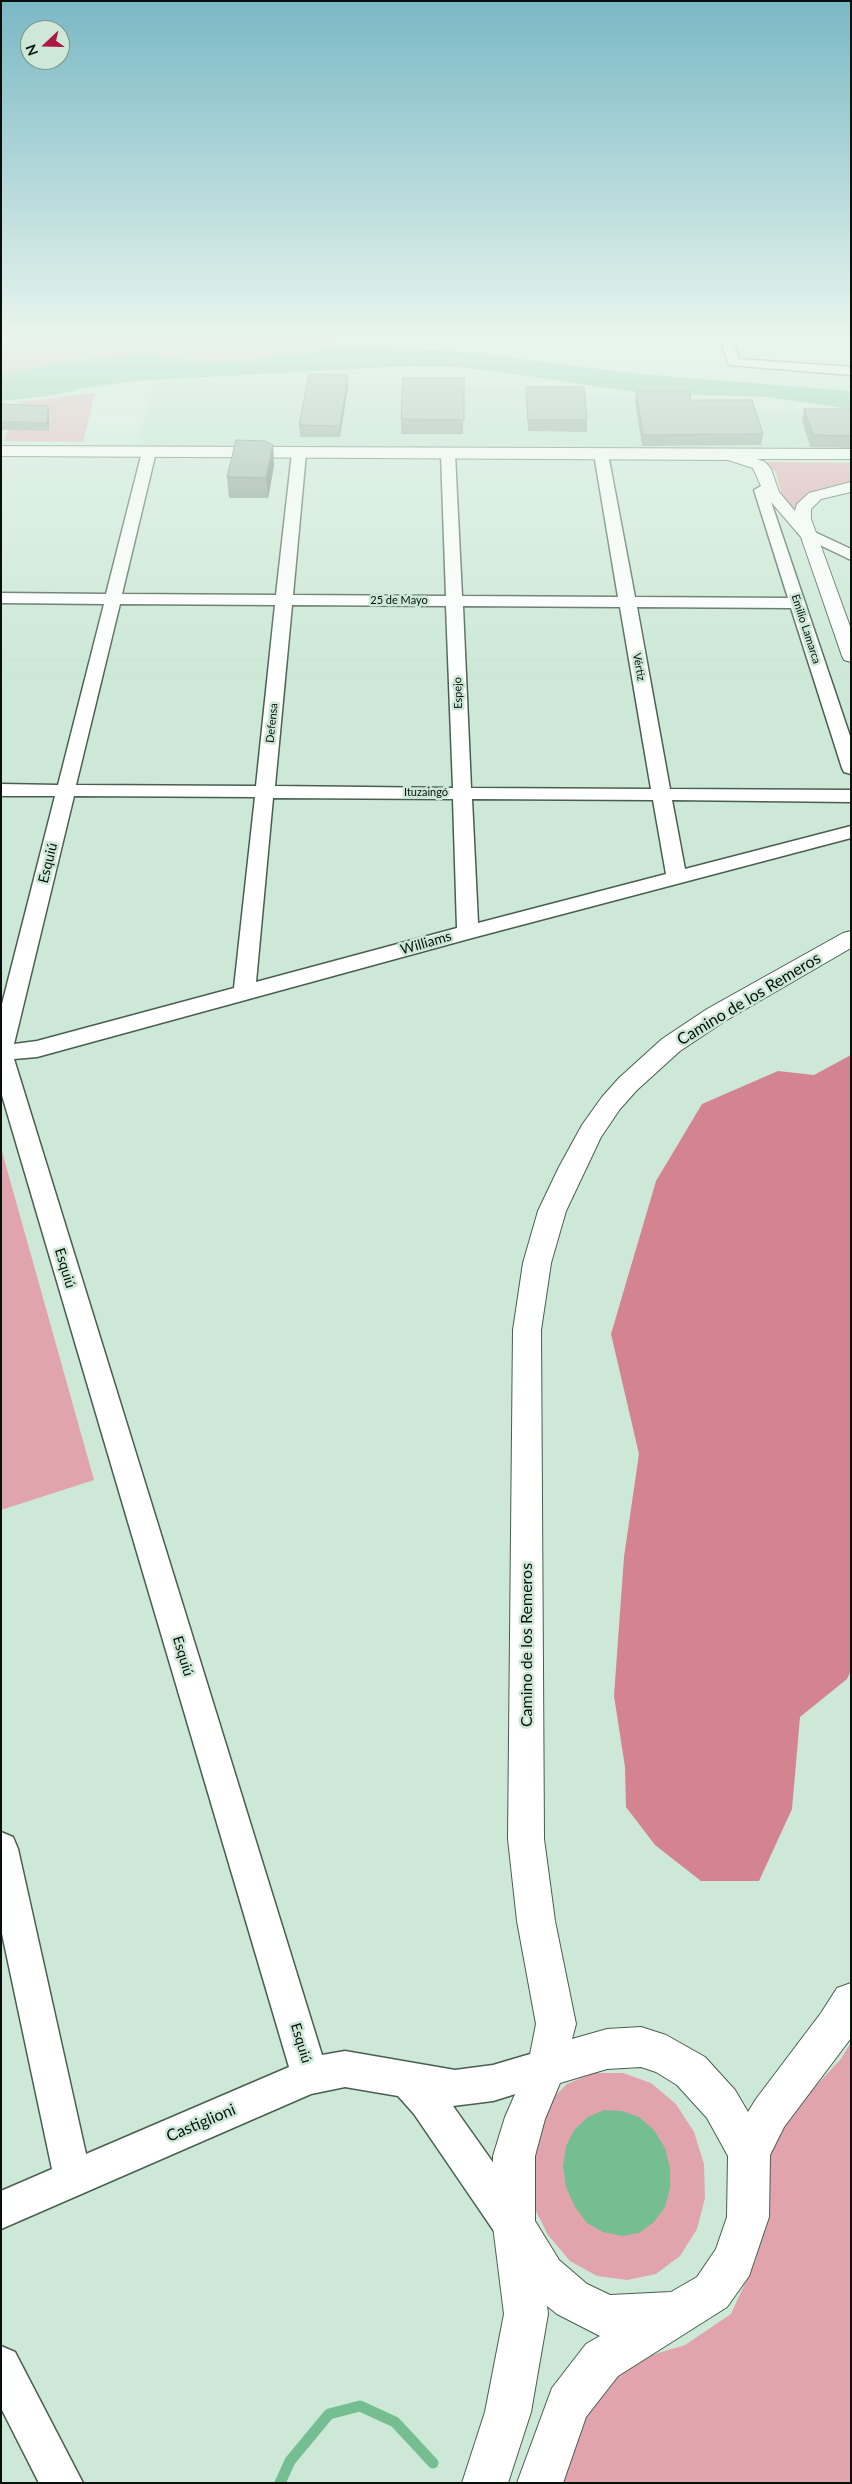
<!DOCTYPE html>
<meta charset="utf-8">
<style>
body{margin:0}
#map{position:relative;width:852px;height:2484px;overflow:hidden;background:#cde8d6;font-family:Lato,sans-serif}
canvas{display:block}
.frame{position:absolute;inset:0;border:2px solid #07100b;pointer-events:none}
.north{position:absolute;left:20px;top:20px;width:50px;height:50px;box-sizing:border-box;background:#cde8d6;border:1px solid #7e9285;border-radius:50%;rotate:249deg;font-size:14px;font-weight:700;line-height:20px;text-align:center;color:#07100b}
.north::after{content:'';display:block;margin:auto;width:18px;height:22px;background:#ab1746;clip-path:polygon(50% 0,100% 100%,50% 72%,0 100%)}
</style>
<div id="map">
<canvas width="852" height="2484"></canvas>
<div class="frame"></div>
<div class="north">N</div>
</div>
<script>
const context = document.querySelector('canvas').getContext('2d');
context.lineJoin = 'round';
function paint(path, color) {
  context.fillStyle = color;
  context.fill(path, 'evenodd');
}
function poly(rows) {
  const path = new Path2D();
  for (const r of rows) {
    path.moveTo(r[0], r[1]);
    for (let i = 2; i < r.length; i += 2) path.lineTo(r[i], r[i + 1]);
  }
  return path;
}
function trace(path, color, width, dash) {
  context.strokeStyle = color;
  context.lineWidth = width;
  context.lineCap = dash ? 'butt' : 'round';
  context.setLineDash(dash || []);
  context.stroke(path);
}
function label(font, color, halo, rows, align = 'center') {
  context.font = font + ' Lato,sans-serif';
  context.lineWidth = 5;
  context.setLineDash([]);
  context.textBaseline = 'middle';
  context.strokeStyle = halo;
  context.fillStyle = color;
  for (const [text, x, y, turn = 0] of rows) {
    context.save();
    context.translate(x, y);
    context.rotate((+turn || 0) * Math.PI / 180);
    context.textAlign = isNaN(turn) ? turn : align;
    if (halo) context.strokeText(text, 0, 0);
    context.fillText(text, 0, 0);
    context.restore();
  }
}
const built = poly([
 [154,382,462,385,695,401,851,418,851,450,136,447]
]);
const green = poly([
 [1,338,356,338,312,352,228,362,164,358,146,354,77,360,1,374],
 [95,393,83,442,4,441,19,402],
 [764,462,851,463,851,485,832,487,815,492,796,510,791,509,782,496,776,472],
 [1,1148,94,1480,1,1510],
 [851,2042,851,2483,557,2483,584,2415,622,2364,685,2345,731,2314,756,2259,770,2159,780,2124,841,2059],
 [594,2073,623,2073,651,2083,676,2104,694,2132,704,2164,705,2198,697,2229,680,2256,656,2274,627,2280,597,2276,570,2261,548,2235,532,2203,532,2134,546,2105,567,2084]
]);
const forest = poly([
 [851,1055,851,1671,847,1679,800,1717,792,1809,759,1881,701,1881,655,1845,626,1807,625,1767,614,1696,624,1557,639,1454,611,1334,656,1181,702,1104,778,1071,814,1075]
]);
const water = poly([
 [338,345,360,345,477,353,630,373,851,391,851,409,767,397,640,393,501,372,458,367,409,366,134,381,84,388,56,395,1,401,1,374,77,360,146,354,164,358,228,362,312,352],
 [604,2110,622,2111,639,2117,654,2130,665,2148,670,2168,670,2188,665,2207,654,2222,639,2233,622,2236,603,2232,587,2223,575,2207,566,2187,563,2166,566,2146,575,2129,588,2117]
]);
const stream = poly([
 [280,2483,290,2461,329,2414,360,2406,395,2422,433,2463]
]);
const street = poly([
 [720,338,732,338,739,359,851,367,851,375,729,365,720,338],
 [149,448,156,452,122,594,276,595,292,453,299,449,306,453,293,595,446,596,441,454,448,450,455,454,462,596,618,597,594,454,601,450,608,454,635,597,788,598,754,490,761,486,766,487,851,739,851,774,844,772,842,768,791,608,637,607,670,789,851,790,851,802,672,800,685,869,851,826,851,838,472,938,37,1057,14,1059,322,2055,345,2051,455,2070,493,2065,547,2049,560,2054,565,2067,560,2080,493,2101,453,2106,526,2209,531,2223,526,2237,512,2242,498,2237,414,2114,398,2096,345,2087,311,2094,1,2229,1,2191,52,2169,1,1929,1,1832,13,1837,18,1849,86,2154,289,2067,1,1092,1,1008,55,796,1,796,1,784,58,785,104,604,1,603,1,593,106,594,142,452,149,448],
 [120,604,275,605,256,786,76,785,120,604],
 [292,605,446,606,453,788,275,786,292,605],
 [463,606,620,607,651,789,471,788,463,606],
 [74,796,255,797,234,988,37,1041,14,1044,74,796],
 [273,798,453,799,457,928,256,982,273,798],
 [472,799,653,800,666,874,478,923,472,799],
 [806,528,851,549,851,560,801,536,798,533,806,528],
 [1,2346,15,2352,83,2483,39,2483,1,2408,1,2346]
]);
const secondary = poly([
 [1,446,851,449,851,459,757,459,765,462,771,469,779,492,795,511,797,504,809,493,851,482,851,492,821,499,811,509,811,519,851,629,851,662,844,660,842,656,801,537,765,495,753,468,728,460,1,456,1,446],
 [851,931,851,948,725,1021,680,1051,637,1090,620,1109,601,1137,566,1211,551,1263,541,1330,544,1839,555,1921,576,2024,572,2039,607,2029,641,2027,666,2035,705,2057,735,2090,748,2112,756,2099,821,2013,837,1988,851,1983,851,2038,784,2127,770,2155,769,2217,749,2276,727,2307,618,2376,586,2417,563,2483,517,2483,552,2388,586,2344,600,2336,557,2314,547,2306,548,2314,531,2412,508,2483,462,2483,485,2412,504,2314,493,2226,493,2156,505,2117,528,2065,536,2024,517,1921,508,1839,513,1330,523,1263,538,1211,559,1167,582,1125,602,1097,619,1078,662,1039,707,1009,843,933,851,931],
 [641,2067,656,2072,677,2085,707,2118,728,2156,727,2217,716,2249,697,2277,671,2292,610,2295,587,2284,559,2260,535,2221,535,2156,545,2119,560,2083,607,2069,641,2067]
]);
const wall = poly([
 [464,378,463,434,401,434,401,419],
 [348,386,340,437,300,437,299,425],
 [526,387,587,420,587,432,528,431,526,398],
 [636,391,691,400,763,434,761,445,642,446,635,402],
 [1,404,48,406,49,413,49,431,1,430],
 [804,409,851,409,851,448,810,447,802,420],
 [273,445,274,466,268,498,229,498,227,477]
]);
const shadedWall = poly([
 [348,375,348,386,340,437,340,426],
 [48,406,49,413,49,431,47,423],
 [273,445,274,466,268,498,266,478]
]);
const building = poly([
 [309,374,348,375,340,426,299,425,309,374],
 [403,378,464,378,464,420,401,419,403,378],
 [526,387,584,387,587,420,528,420,526,387],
 [636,391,689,391,691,400,752,400,763,434,643,435,636,391],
 [1,404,48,406,47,423,1,422,1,404],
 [804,409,851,409,851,436,813,435,804,409],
 [236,440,265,441,273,445,266,478,227,477,236,440]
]);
const farStreetnames = [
 ["25 de Mayo",399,600],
 ["Emilio Lamarca",806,629,72],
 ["Vértiz",639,667,80],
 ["Espejo",458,693,-92],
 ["Defensa",272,723,-84],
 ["Ituzaingó",426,792]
];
const streetNames = [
 ["Esquiú",48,863,-76],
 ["Williams",426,943,-16],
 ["Esquiú",65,1268,73],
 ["Esquiú",183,1656,73],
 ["Esquiú",301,2043,73]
];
const nearStreetnames = [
 ["Camino de los Remeros",749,999,-31],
 ["Camino de los Remeros",527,1645,-90],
 ["Castiglioni",201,2123,-23]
];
paint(built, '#bddfc9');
paint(green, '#e2a4ac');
paint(forest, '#d38490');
paint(water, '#75be91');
trace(stream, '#75be91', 11);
trace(street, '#485f50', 3);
trace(secondary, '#485f50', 2);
paint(street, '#fff');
paint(secondary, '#fff');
paint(wall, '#82988a');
paint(shadedWall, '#6a7c70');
paint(building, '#97b1a0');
trace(building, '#6a7c70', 1);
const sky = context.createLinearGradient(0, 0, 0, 686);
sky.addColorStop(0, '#7ab8c5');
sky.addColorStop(0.49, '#e8f5ed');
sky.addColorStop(1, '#e8f5ed00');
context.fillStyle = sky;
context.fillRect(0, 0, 852, 686);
label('11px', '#07100b', '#cde8d6', farStreetnames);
label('14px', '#07100b', '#cde8d6', streetNames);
label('16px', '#07100b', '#cde8d6', nearStreetnames);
</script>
